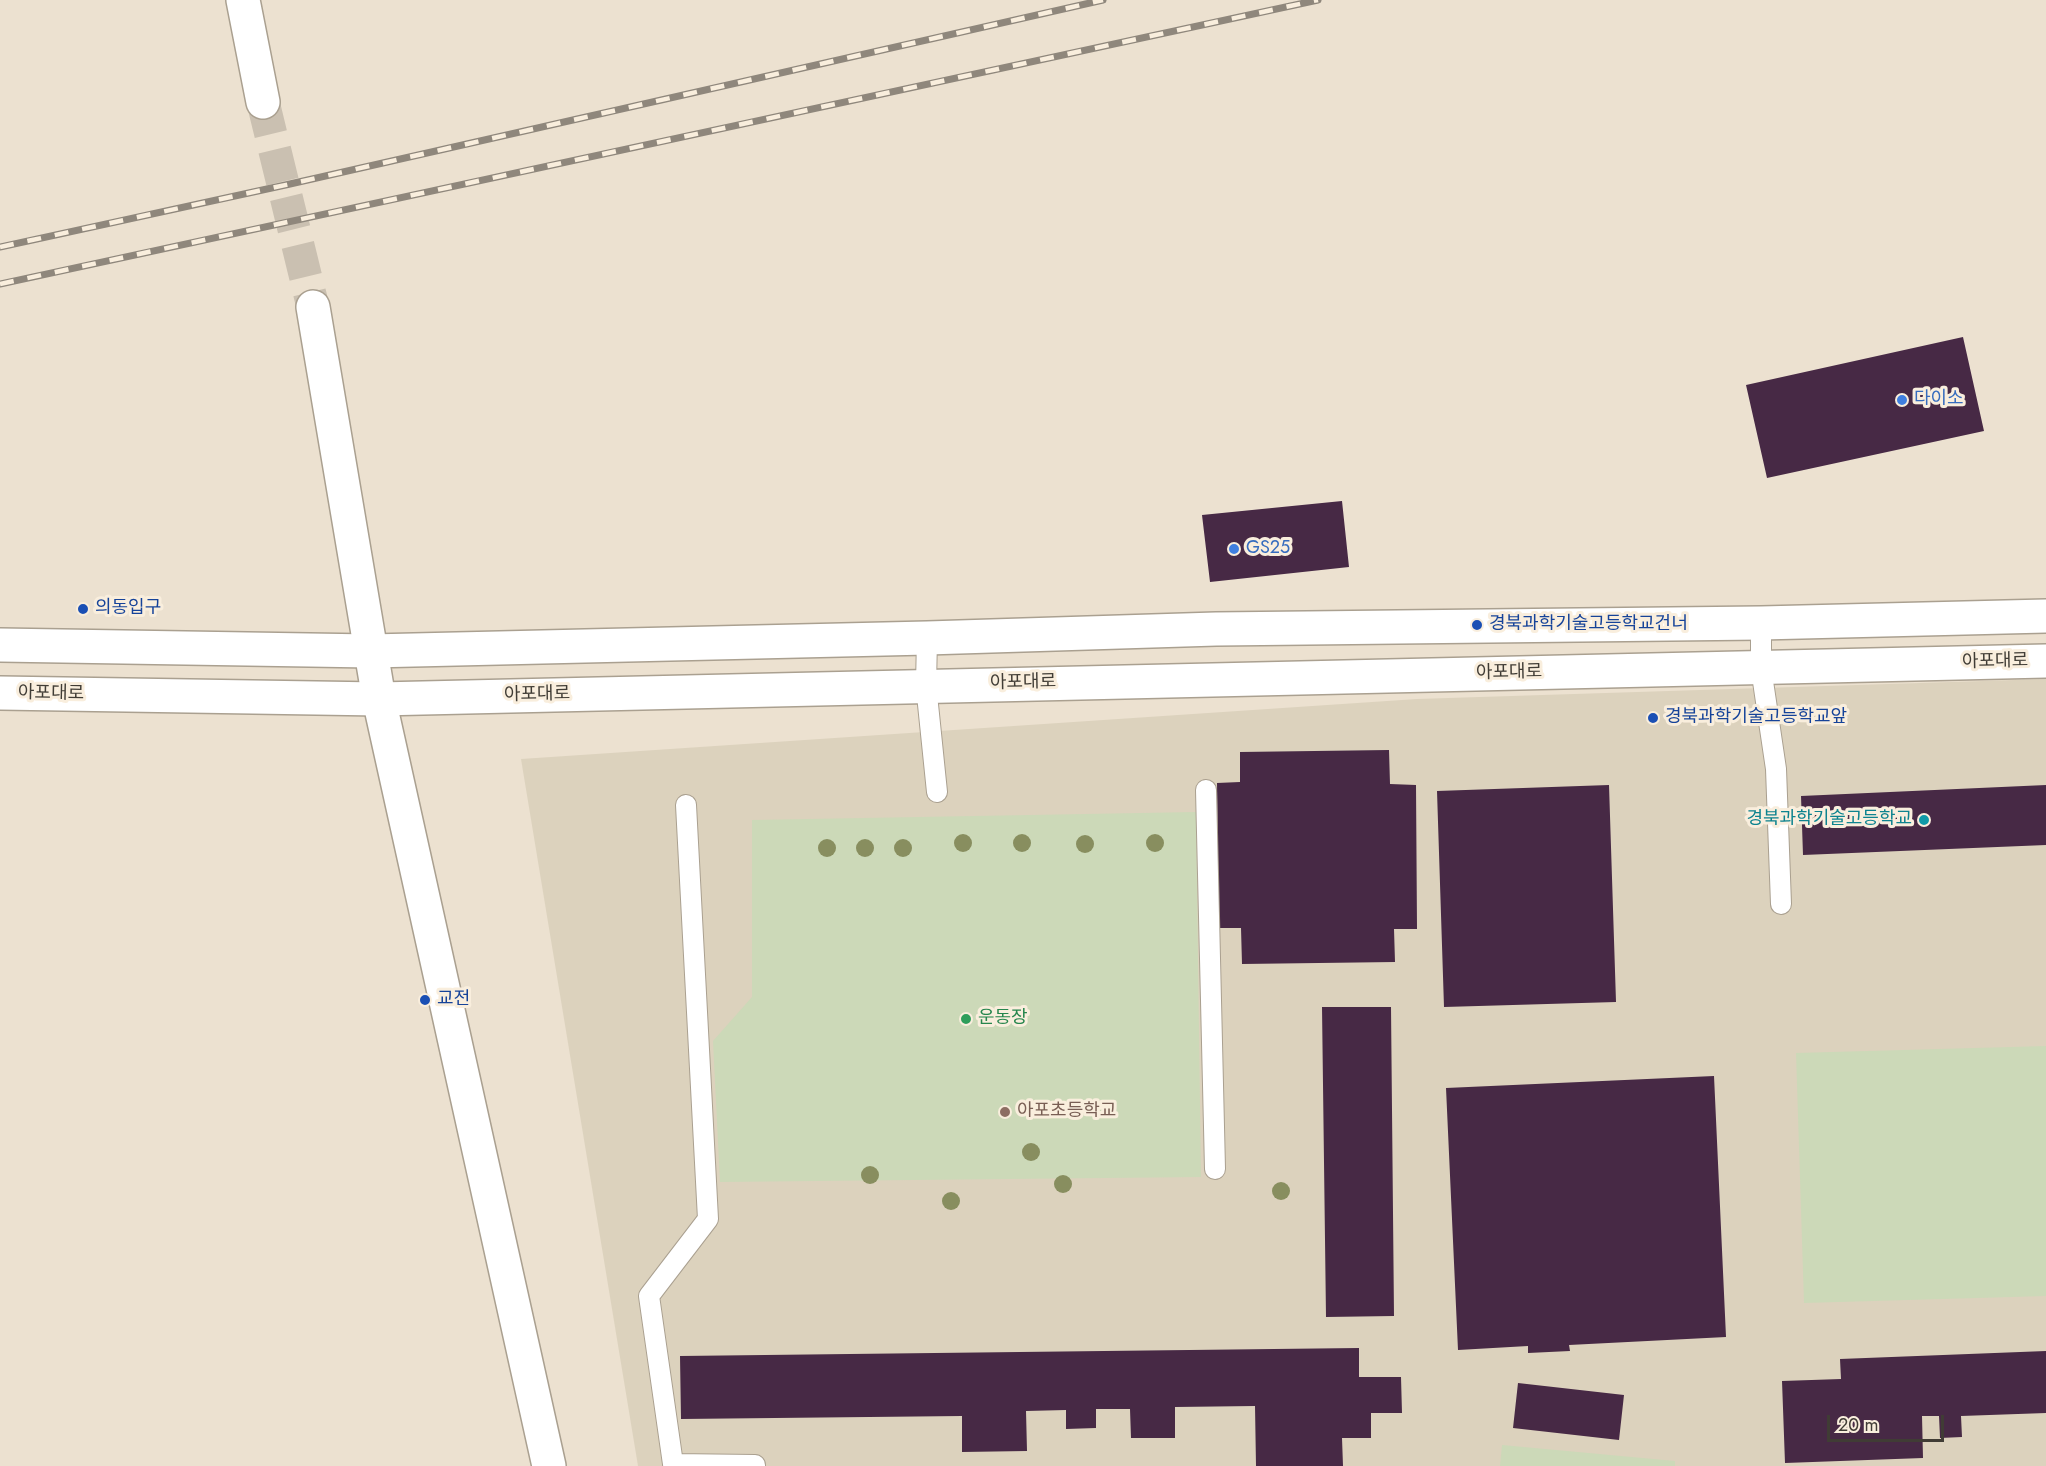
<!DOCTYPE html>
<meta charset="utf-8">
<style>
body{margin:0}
#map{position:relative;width:2046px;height:1466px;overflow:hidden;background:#ece1d0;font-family:Jost,sans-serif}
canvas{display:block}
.scale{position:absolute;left:1827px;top:1415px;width:117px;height:27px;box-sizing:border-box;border:3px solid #403c35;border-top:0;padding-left:8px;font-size:18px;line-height:21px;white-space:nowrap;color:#403c35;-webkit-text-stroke:4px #f9eedd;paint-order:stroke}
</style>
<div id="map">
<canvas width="2046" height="1466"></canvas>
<div class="scale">20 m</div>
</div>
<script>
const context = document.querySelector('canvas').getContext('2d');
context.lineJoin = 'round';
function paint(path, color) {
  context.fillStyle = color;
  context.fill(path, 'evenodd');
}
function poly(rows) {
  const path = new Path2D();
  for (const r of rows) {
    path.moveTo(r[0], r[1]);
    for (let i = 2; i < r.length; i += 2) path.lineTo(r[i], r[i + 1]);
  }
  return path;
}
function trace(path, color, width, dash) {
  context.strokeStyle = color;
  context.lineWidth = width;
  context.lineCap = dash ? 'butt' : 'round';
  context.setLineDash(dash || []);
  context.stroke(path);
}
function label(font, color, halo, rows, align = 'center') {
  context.font = font + ' Jost,"Noto Sans KR",sans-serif';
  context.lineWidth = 6;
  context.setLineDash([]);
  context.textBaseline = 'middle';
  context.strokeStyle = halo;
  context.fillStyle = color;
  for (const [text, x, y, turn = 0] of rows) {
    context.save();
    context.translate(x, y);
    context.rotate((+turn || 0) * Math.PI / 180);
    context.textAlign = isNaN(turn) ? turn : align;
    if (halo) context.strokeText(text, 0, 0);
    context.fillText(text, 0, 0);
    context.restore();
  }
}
const education = poly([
 [2046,679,2046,1466,638,1466,521,759,1417,699]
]);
const green = poly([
 [1196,812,1201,1177,720,1182,713,1041,752,997,752,820],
 [2046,1046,2046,1296,1804,1303,1796,1053],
 [1502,1445,1675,1461,1675,1466,1500,1466]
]);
const building = poly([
 [1963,337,1984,431,1767,478,1746,385],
 [1342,501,1349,567,1210,582,1202,515],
 [1389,750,1390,784,1416,785,1417,929,1394,929,1395,962,1242,964,1241,928,1219,928,1217,783,1240,782,1240,752],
 [1609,785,1616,1002,1444,1007,1437,791],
 [2046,785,2046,845,1803,855,1801,796],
 [1322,1007,1391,1007,1394,1316,1326,1317],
 [1714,1076,1726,1337,1569,1345,1570,1351,1528,1353,1528,1346,1458,1350,1446,1088],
 [1359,1348,1359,1377,1401,1377,1402,1413,1371,1413,1371,1438,1342,1438,1343,1466,1256,1466,1255,1406,1175,1407,1175,1438,1131,1438,1130,1409,1096,1409,1096,1428,1066,1429,1066,1410,1026,1411,1027,1451,962,1452,962,1416,681,1419,680,1356],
 [2046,1351,2046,1413,1961,1416,1962,1437,1940,1438,1939,1416,1922,1416,1923,1458,1785,1463,1782,1381,1841,1379,1840,1359],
 [1518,1383,1624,1395,1619,1440,1513,1428]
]);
const secondaryTunnel = poly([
 [263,102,313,307]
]);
const lane = poly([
 [1761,623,1761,668,1776,769,1781,904],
 [927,638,926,685,937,792],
 [1206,790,1215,1169],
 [686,805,708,1219,649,1296,673,1464,755,1465]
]);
const secondary = poly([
 [243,0,263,102],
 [313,307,379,699,549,1466]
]);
const primary = poly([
 [0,645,371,651,927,638,1216,629,1761,623,2046,616],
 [0,693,379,699,2046,661]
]);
const rail = poly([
 [0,247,290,184,1103,0],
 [0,284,1318,0]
]);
const trees = [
 [963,843],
 [1022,843],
 [1155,843],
 [1085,844],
 [827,848],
 [865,848],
 [903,848],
 [1031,1152],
 [870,1175],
 [1063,1184],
 [1281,1191],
 [951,1201]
];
const markers = [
 [1902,400,6,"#3f7fe0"],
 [1234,549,6,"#3f7fe0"],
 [83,609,6,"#1a4fb4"],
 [1477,625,6,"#1a4fb4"],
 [1653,718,6,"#1a4fb4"],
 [1924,820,6,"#0f9aa8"],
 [425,1000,6,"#1a4fb4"],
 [966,1019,6,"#2e9e5b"],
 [1005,1112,6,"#8d6e63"]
];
const shopNames = [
 ["다이소",1914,400],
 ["GS25",1246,549]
];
const transitNames = [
 ["의동입구",95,609],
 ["경북과학기술고등학교건너",1489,625],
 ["경북과학기술고등학교앞",1665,718],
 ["교전",437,1000]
];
const streetNames = [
 ["아포대로",1995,662,-1],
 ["아포대로",1509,673,-1],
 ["아포대로",1023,683,-1],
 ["아포대로",51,694,1],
 ["아포대로",537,695,-1]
];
const cultureNames = [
 ["경북과학기술고등학교",1912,820]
];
const leisureNames = [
 ["운동장",978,1019]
];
const educationNames = [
 ["아포초등학교",1017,1112]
];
paint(education, '#dcd2bd');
paint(green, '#ccd9b8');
paint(building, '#472945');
trace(secondaryTunnel, '#cac0b1', 33, [33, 16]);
trace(lane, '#aaa090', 22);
trace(secondary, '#aaa090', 36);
trace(primary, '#aaa090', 36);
trace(lane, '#fff', 20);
trace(secondary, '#fff', 33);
trace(primary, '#fff', 33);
trace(rail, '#8f877c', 7);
trace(rail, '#f9eedd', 4.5, [14]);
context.fillStyle = '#888e5f';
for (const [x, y] of trees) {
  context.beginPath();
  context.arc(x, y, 9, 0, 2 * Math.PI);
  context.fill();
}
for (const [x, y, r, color] of markers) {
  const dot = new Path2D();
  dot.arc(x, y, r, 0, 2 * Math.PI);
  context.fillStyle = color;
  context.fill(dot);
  trace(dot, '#f9eedd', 2);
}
label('18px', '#366cbe', '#f9eedd', shopNames, 'left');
label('18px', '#164399', '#f9eedd', transitNames, 'left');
label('18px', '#403c35', '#f9eedd', streetNames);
label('18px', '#0d838f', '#f9eedd', cultureNames, 'right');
label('18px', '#27864d', '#f9eedd', leisureNames, 'left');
label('18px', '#785e54', '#f9eedd', educationNames, 'left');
</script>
